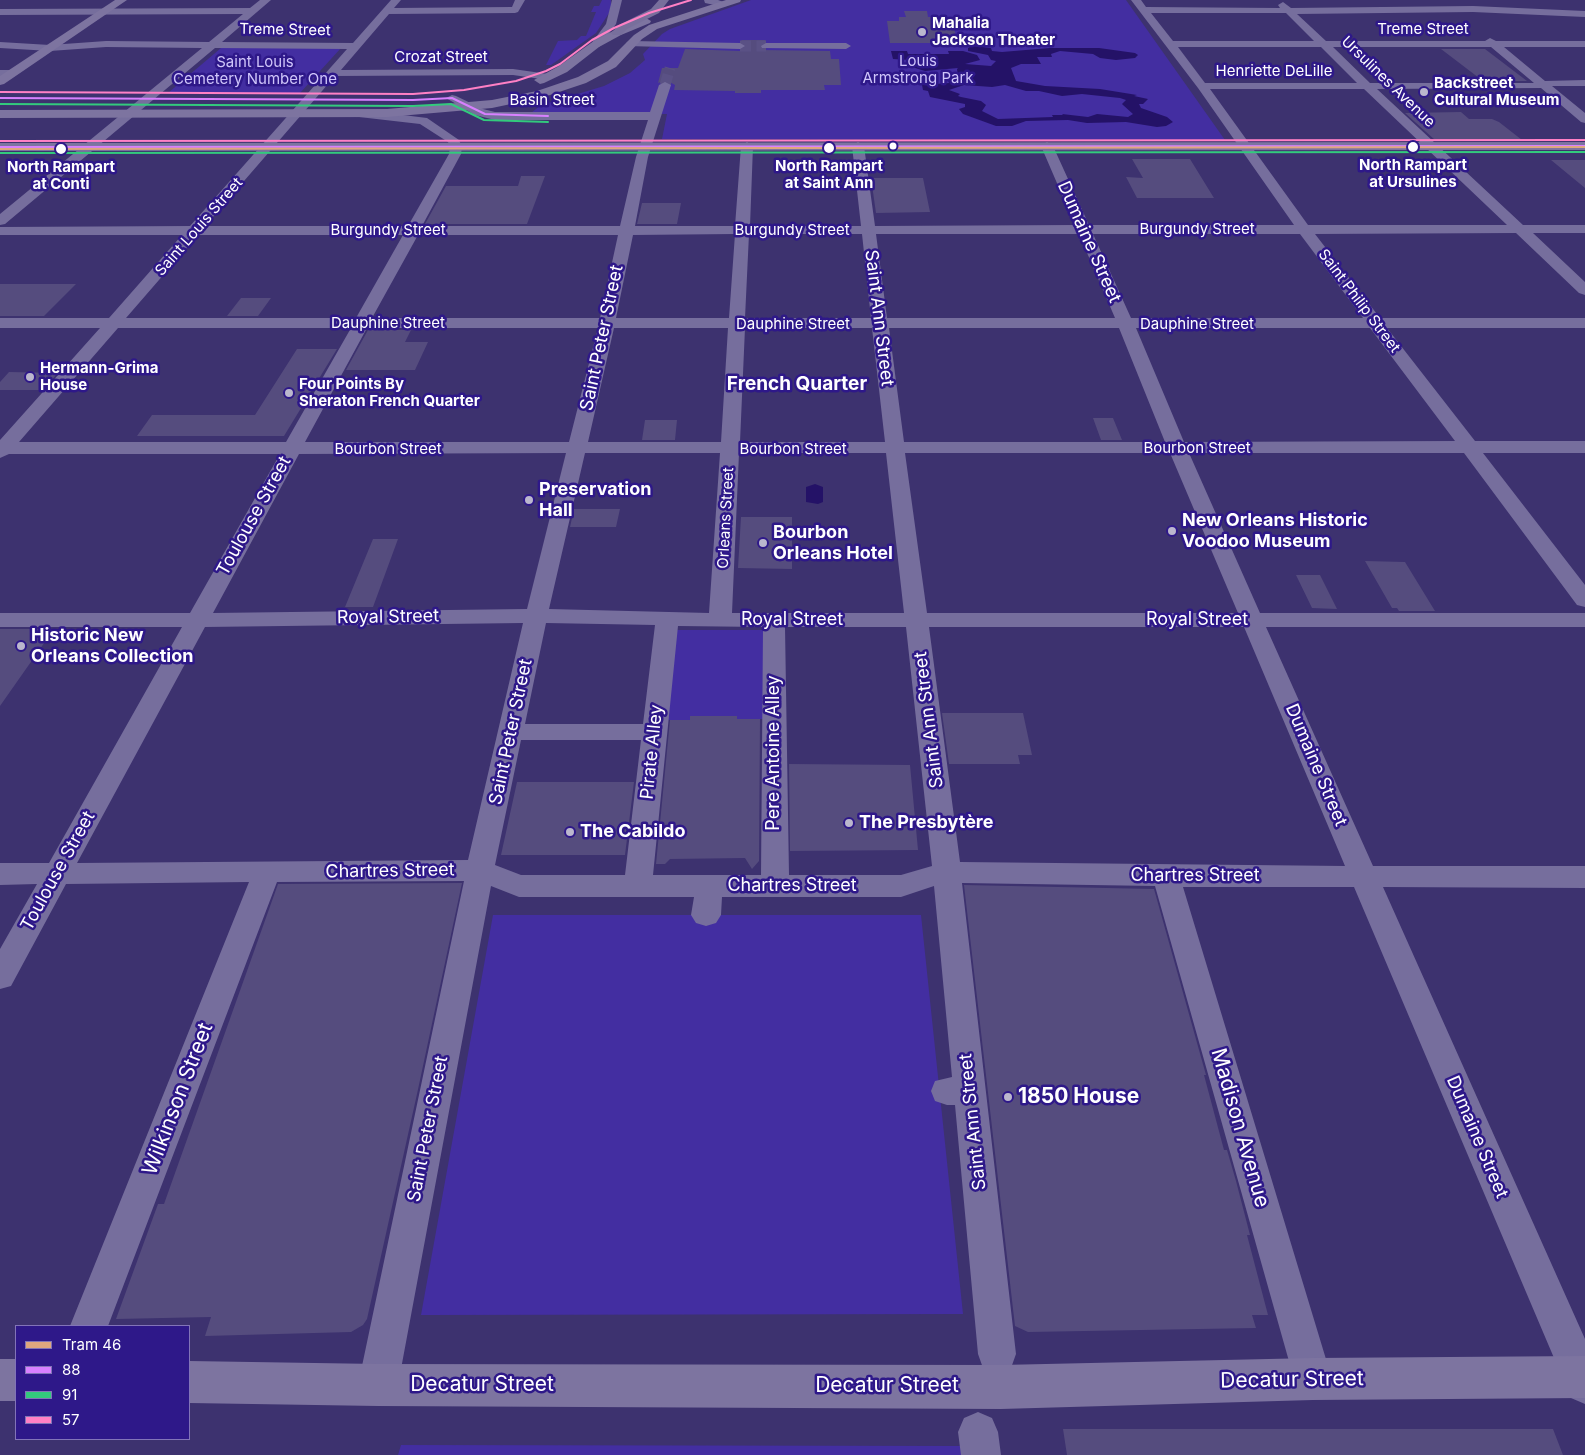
<!DOCTYPE html>
<meta charset="utf-8">
<style>
body{margin:0}
#map{position:relative;width:1585px;height:1455px;overflow:hidden;background:#3d326f;font-family:Inter,sans-serif}
canvas{display:block}
.legend{position:absolute;left:15px;top:1325px;width:175px;height:115px;box-sizing:border-box;background:#2e1889;border:1px solid #8274b8;margin:0;padding:6px 9px;list-style:none;font-size:15px;color:#fff}
.legend li{display:flex;align-items:center;gap:10px;height:25px}
.legend b{width:25px;border:1px solid #8274b8}
</style>
<div id="map">
<canvas width="1585" height="1455"></canvas>
<ul class="legend">
<li><b style="height:6px;background:#dfa77e"></b>Tram 46</li>
<li><b style="height:6px;background:#d880ff"></b>88</li>
<li><b style="height:6px;background:#33ca7d"></b>91</li>
<li><b style="height:6px;background:#ff80c5"></b>57</li>
</ul>
</div>
<script>
const context = document.querySelector('canvas').getContext('2d');
context.lineJoin = 'round';
function paint(path, color) {
  context.fillStyle = color;
  context.fill(path, 'evenodd');
}
function poly(rows) {
  const path = new Path2D();
  for (const r of rows) {
    path.moveTo(r[0], r[1]);
    for (let i = 2; i < r.length; i += 2) path.lineTo(r[i], r[i + 1]);
  }
  return path;
}
function trace(path, color, width, dash) {
  context.strokeStyle = color;
  context.lineWidth = width;
  context.lineCap = dash ? 'butt' : 'round';
  context.setLineDash(dash || []);
  context.stroke(path);
}
function label(font, color, halo, rows, align = 'center') {
  context.font = font + ' Inter,sans-serif';
  context.lineWidth = 5;
  context.setLineDash([]);
  context.textBaseline = 'middle';
  context.strokeStyle = halo;
  context.fillStyle = color;
  for (const [text, x, y, turn = 0] of rows) {
    context.save();
    context.translate(x, y);
    context.rotate((+turn || 0) * Math.PI / 180);
    context.textAlign = isNaN(turn) ? turn : align;
    if (halo) context.strokeText(text, 0, 0);
    context.fillText(text, 0, 0);
    context.restore();
  }
}
const green = poly([
 [602,0,611,0,611,10,596,33,551,65,546,65,558,41,577,40,581,36,586,36,596,12,591,12,594,6,599,6],
 [751,0,1126,0,1225,140,662,139,667,114,531,113,541,105,604,86,630,73,645,60,643,54,662,34,670,29],
 [221,48,341,48,300,93,168,93],
 [674,630,764,630,765,719,737,719,736,716,690,716,690,720,664,720],
 [493,915,921,915,963,1314,421,1315],
 [401,1445,963,1446,964,1455,398,1455]
]);
const water = poly([
 [972,46,991,48,992,51,1002,52,1050,48,1099,48,1135,53,1138,55,1135,58,1116,60,1100,58,1093,54,1060,51,1051,54,1052,57,1037,57,1041,64,1021,64,1011,68,1016,81,1045,86,1100,89,1137,95,1134,96,1148,99,1143,104,1139,104,1141,108,1167,117,1173,122,1166,126,1157,127,1126,122,1087,123,1068,120,1026,121,1012,126,996,126,963,114,959,109,965,107,965,104,930,97,928,91,923,90,922,85,949,83,947,77,958,77,957,69,958,68,925,71,912,67,910,60,893,59,891,51,907,51,908,54,949,54,948,51,963,51,977,55,980,60,965,64,991,66,996,61,991,60,988,55,968,51,968,48],
 [964,85,992,87,1005,85,1026,91,1039,91,1062,96,1082,94,1120,98,1126,100,1122,104,1123,105,1133,114,1128,117,1097,114,1088,117,1062,114,1063,115,1052,115,1053,117,998,119,982,111,986,105,981,101,961,97,958,96,960,94,949,90],
 [815,484,823,487,823,502,818,504,806,502,806,487]
]);
const building = poly([
 [904,11,927,11,928,17,936,17,937,19,942,20,952,21,958,43,890,43,887,21,899,21,899,17,906,17],
 [741,40,766,40,759,45,762,50,830,51,831,59,839,59,841,85,824,85,825,90,761,90,761,93,735,93,735,91,674,90,675,85,666,80,658,83,662,68,678,68,685,49,740,51,747,47],
 [1441,49,1485,49,1527,81,1483,81],
 [1461,112,1469,119,1492,119,1499,122,1522,140,1435,140,1405,113],
 [1132,159,1190,159,1214,198,1137,198,1126,177,1143,178],
 [1551,160,1585,160,1585,188],
 [521,176,545,176,527,224,425,224,446,186,518,186],
 [871,178,923,178,930,212,876,213],
 [642,203,681,203,677,224,637,224],
 [0,284,76,284,44,316,0,316],
 [241,298,271,298,258,316,227,316],
 [368,330,411,330,405,342,428,342,415,370,346,370],
 [297,349,337,349,284,436,137,436,152,415,255,415],
 [9,372,58,373,42,390,0,390,0,382],
 [1093,418,1113,418,1122,440,1101,440],
 [645,420,677,420,675,440,642,440],
 [574,509,620,509,616,527,570,527],
 [741,517,792,517,792,569,738,568],
 [373,539,398,539,373,607,345,607],
 [1365,561,1405,562,1435,611,1399,611,1397,608,1392,608],
 [1296,575,1320,575,1337,609,1312,608],
 [0,629,54,629,0,706],
 [942,713,1023,713,1032,755,1018,755,1020,764,949,764],
 [690,716,737,716,737,719,760,719,759,861,752,869,745,858,670,859,665,864,656,864,670,720,690,720],
 [789,764,910,765,918,850,790,851],
 [517,782,634,782,625,855,501,855],
 [462,883,417,1094,367,1319,363,1325,351,1332,205,1336,211,1317,116,1319,158,1204,164,1204,278,884],
 [964,885,1154,889,1206,1075,1204,1075,1224,1150,1227,1150,1236,1181,1250,1235,1247,1235,1268,1315,1252,1315,1256,1328,1028,1332,1015,1326],
 [1063,1429,1553,1429,1563,1455,1067,1455]
]);
const streetTunnel = poly([
 [740,46,766,46],
 [665,85,670,68]
]);
const street = poly([
 [260,0,271,0,222,42,353,43,391,0,401,0,394,8,512,7,515,0,525,0,518,12,515,13,389,14,341,70,513,69,548,74,554,77,548,80,513,75,335,76,205,226,408,226,449,154,450,147,448,142,420,124,359,117,357,114,359,111,363,110,427,118,459,140,462,147,461,154,422,226,620,226,636,157,648,120,495,120,475,115,446,98,452,95,456,96,483,109,495,112,650,112,659,85,665,82,671,85,648,157,635,226,735,226,741,146,747,142,753,146,750,226,861,226,852,146,858,142,864,146,875,226,1075,225,1041,146,1047,142,1053,146,1089,225,1294,225,1198,88,1131,0,1141,0,1146,7,1280,8,1278,5,1283,2,1291,8,1473,6,1585,11,1585,17,1473,12,1297,14,1326,41,1485,41,1490,38,1496,41,1585,41,1585,47,1504,47,1545,81,1585,80,1585,86,1552,86,1585,113,1585,123,1581,122,1541,88,1377,89,1523,225,1585,225,1585,233,1533,233,1585,282,1585,295,1579,293,1516,233,1315,234,1380,318,1585,318,1585,328,1387,328,1475,441,1585,441,1585,453,1483,453,1585,585,1585,607,1577,605,1464,453,1189,453,1260,613,1585,613,1585,627,1266,627,1373,866,1585,866,1585,888,1383,887,1585,1339,1585,1404,1571,1398,1354,887,1183,887,1332,1379,1327,1393,1313,1398,1299,1393,1294,1379,1155,886,962,883,1016,1354,1011,1368,997,1373,983,1368,978,1354,955,1105,947,1105,935,1101,931,1091,935,1081,952,1077,934,886,901,897,722,897,721,915,716,923,706,926,696,923,691,915,694,897,519,897,491,886,398,1385,392,1399,378,1405,364,1399,358,1385,464,881,277,882,108,1326,70,1326,249,882,66,884,11,986,0,989,0,949,37,884,0,885,0,863,49,863,182,627,0,627,0,613,190,613,280,454,9,454,0,458,0,440,100,328,0,328,0,318,109,318,182,235,0,235,0,227,190,226,347,49,215,48,5,224,0,225,0,214,202,48,106,47,50,51,0,48,0,42,50,45,106,41,209,42,243,14,0,15,0,9,250,8,260,0],
 [1151,13,1286,13,1314,41,1173,41,1151,13],
 [1178,47,1321,47,1357,83,1205,83,1178,47],
 [1333,47,1491,47,1534,83,1370,83,1333,47],
 [1210,89,1364,89,1507,225,1308,225,1210,89],
 [735,234,729,318,616,318,633,235,735,234],
 [749,234,862,234,871,318,745,318,749,234],
 [876,234,1079,234,1115,318,887,318,876,234],
 [1093,234,1300,234,1363,318,1131,318,1093,234],
 [198,235,403,235,356,318,126,318,198,235],
 [418,235,618,235,600,318,372,318,418,235],
 [118,328,351,328,286,442,19,442,118,328],
 [367,328,598,328,569,442,305,442,367,328],
 [614,328,728,328,721,442,588,442,614,328],
 [745,328,872,328,885,442,740,442,745,328],
 [889,328,1119,328,1165,442,904,442,889,328],
 [1136,328,1370,328,1455,441,1184,442,1136,328],
 [566,453,527,609,213,613,299,454,566,453],
 [585,453,720,453,709,613,549,609,585,453],
 [739,453,886,453,904,613,732,613,739,453],
 [905,453,1170,453,1238,613,927,613,905,453],
 [523,623,468,860,77,863,205,627,523,623],
 [546,623,655,625,643,724,525,724,546,623],
 [678,626,763,627,761,875,653,875,678,626],
 [785,627,906,627,932,866,901,875,789,875,785,627],
 [929,627,1244,627,1345,866,960,862,929,627],
 [521,740,641,740,625,875,521,875,495,865,521,740],
 [612,0,622,0,616,24,599,47,591,47,590,45,606,24,612,0],
 [704,0,718,0,729,4,724,7,705,3,704,0],
 [631,41,740,43,745,46,740,49,627,46,626,44,627,42,631,41],
 [766,43,846,43,851,46,846,49,762,48,761,46,766,43],
 [0,70,12,70,17,73,12,76,0,76,0,70],
 [978,1412,992,1418,998,1432,1001,1455,961,1455,958,1432,964,1418,978,1412]
]);
const secondary = poly([
 [115,0,127,0,4,84,0,85,0,76,115,0],
 [726,0,741,0,740,2,657,29,642,39,616,67,586,83,544,97,492,108,387,117,0,118,0,110,387,109,492,100,537,91,578,77,608,61,634,35,649,25,726,0],
 [646,18,651,21,650,23,621,35,599,47,567,72,544,83,540,84,534,80,559,66,591,43,613,31,646,18],
 [1585,142,1585,150,0,151,0,143,1585,142],
 [1585,1356,1585,1398,1313,1400,1001,1409,378,1406,189,1403,189,1361,378,1364,1001,1365,1313,1358,1585,1356],
 [0,1359,16,1359,16,1401,0,1401,0,1359]
]);
const highway = poly([
 [659,0,669,0,659,13,627,29,621,35,613,35,611,33,619,25,651,9,659,0]
]);
const bus1 = poly([
 [0,98,413,100,452,98,485,114,548,116],
 [0,147,1585,146]
]);
const bus2 = poly([
 [0,104,413,106,451,104,484,120,548,122],
 [0,153,1585,152]
]);
const bus3 = poly([
 [0,92,413,94,464,90,516,81,546,71,560,64,592,40,614,28,649,13,691,0],
 [0,141,1585,140]
]);
const tram1 = poly([
 [0,149,1585,147]
]);
const markers = [
 [922,32,5,"#bbb7cd"],
 [1424,92,5,"#bbb7cd"],
 [893,146,4.5,"#fff"],
 [1413,147,6,"#fff"],
 [829,148,6,"#fff"],
 [61,149,6,"#fff"],
 [30,377,5,"#bbb7cd"],
 [289,393,5,"#bbb7cd"],
 [529,500,5,"#bbb7cd"],
 [1172,531,5,"#bbb7cd"],
 [763,543,5,"#bbb7cd"],
 [21,646,5,"#bbb7cd"],
 [849,823,5,"#bbb7cd"],
 [570,832,5,"#bbb7cd"],
 [1008,1097,5,"#bbb7cd"]
];
const farPoinames = [
 ["Mahalia",932,23],
 ["Jackson Theater",932,40],
 ["Backstreet",1434,83],
 ["Cultural Museum",1434,100],
 ["Hermann-Grima",40,368],
 ["House",40,385],
 ["Four Points By",299,384],
 ["Sheraton French Quarter",299,401]
];
const farStreetnames = [
 ["Treme Street",1423,29],
 ["Treme Street",285,30,1],
 ["Crozat Street",441,57],
 ["Henriette DeLille",1274,71],
 ["Ursulines Avenue",1388,82,44],
 ["Basin Street",552,100],
 ["Saint Louis Street",199,227,-49],
 ["Burgundy Street",1197,229],
 ["Burgundy Street",388,230],
 ["Burgundy Street",792,230],
 ["Saint Philip Street",1359,301,53],
 ["Dauphine Street",388,323],
 ["Dauphine Street",793,324],
 ["Dauphine Street",1197,324],
 ["Bourbon Street",1197,448],
 ["Bourbon Street",388,449],
 ["Bourbon Street",793,449],
 ["Orleans Street",726,518,-87]
];
const farParknames = [
 ["Louis",918,61],
 ["Armstrong Park",918,78],
 ["Saint Louis",255,62],
 ["Cemetery Number One",255,79]
];
const farStopnames = [
 ["North Rampart",1413,165],
 ["at Ursulines",1413,182],
 ["North Rampart",829,166],
 ["at Saint Ann",829,183],
 ["North Rampart",61,167],
 ["at Conti",61,184]
];
const streetNames = [
 ["Dumaine Street",1089,242,66],
 ["Saint Ann Street",879,318,83],
 ["Saint Peter Street",602,338,-78],
 ["Toulouse Street",254,516,-61],
 ["Royal Street",388,617,-1],
 ["Royal Street",792,620],
 ["Royal Street",1197,620],
 ["Saint Ann Street",929,720,-97],
 ["Saint Peter Street",511,732,-78],
 ["Pirate Alley",652,752,-84],
 ["Pere Antoine Alley",774,753,-90],
 ["Dumaine Street",1316,765,67],
 ["Toulouse Street",58,871,-61],
 ["Chartres Street",390,871,-1],
 ["Chartres Street",1195,876],
 ["Chartres Street",792,886],
 ["Saint Ann Street",973,1122,-96],
 ["Saint Peter Street",428,1129,-79],
 ["Dumaine Street",1477,1137,67]
];
const poiNames = [
 ["Preservation",539,490],
 ["Hall",539,511],
 ["New Orleans Historic",1182,521],
 ["Voodoo Museum",1182,542],
 ["Bourbon",773,533],
 ["Orleans Hotel",773,554],
 ["Historic New",31,636],
 ["Orleans Collection",31,657],
 ["The Presbytère",859,823],
 ["The Cabildo",580,832]
];
const farDistrictnames = [
 ["French Quarter",797,384]
];
const nearPoinames = [
 ["1850 House",1018,1097]
];
const nearStreetnames = [
 ["Wilkinson Street",178,1099,-69],
 ["Madison Avenue",1240,1128,74],
 ["Decatur Street",1292,1380,-1],
 ["Decatur Street",482,1385],
 ["Decatur Street",887,1386]
];
paint(green, '#432ea1');
paint(water, '#241267');
paint(building, '#554c7e');
trace(streetTunnel, '#5a5185', 11, [11, 5.5]);
paint(street, '#766e9d');
paint(secondary, '#7d74a0');
paint(highway, '#786f9c');
trace(bus1, '#d880ff', 2);
trace(bus2, '#33ca7d', 2);
trace(bus3, '#ff80c5', 2);
trace(tram1, '#dfa77e', 2);
for (const [x, y, r, color] of markers) {
  const dot = new Path2D();
  dot.arc(x, y, r, 0, 2 * Math.PI);
  context.fillStyle = color;
  context.fill(dot);
  trace(dot, '#2e1889', 2);
}
label('bold 15px', '#fff', '#2e1889', farPoinames, 'left');
label('15px', '#fff', '#2e1889', farStreetnames);
label('15px', '#cfc5fa', '#2e1889', farParknames);
label('bold 15px', '#fff', '#2e1889', farStopnames);
label('18px', '#fff', '#2e1889', streetNames);
label('bold 18px', '#fff', '#2e1889', poiNames, 'left');
label('bold 19px', '#fff', '#2e1889', farDistrictnames);
label('bold 21px', '#fff', '#2e1889', nearPoinames, 'left');
label('21px', '#fff', '#2e1889', nearStreetnames);
</script>
